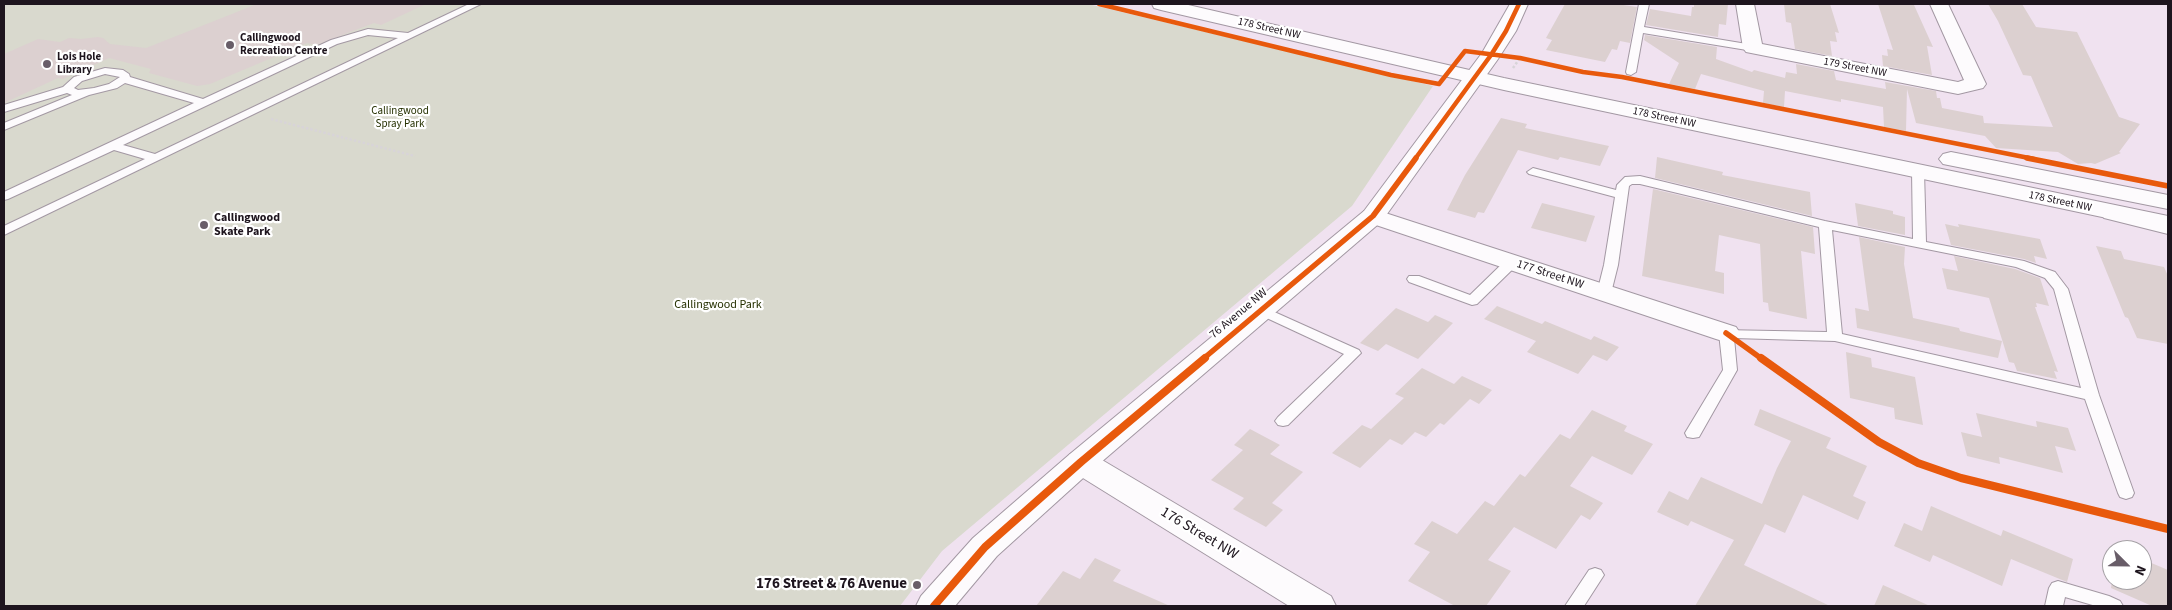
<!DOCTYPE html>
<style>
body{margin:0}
#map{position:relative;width:2172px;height:610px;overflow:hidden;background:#f0e2f0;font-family:"Source Sans 3",sans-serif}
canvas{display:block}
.frame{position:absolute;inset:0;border:5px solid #1e151e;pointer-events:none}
.north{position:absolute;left:2102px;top:540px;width:50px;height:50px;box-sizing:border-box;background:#fff;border:1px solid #a5a1a5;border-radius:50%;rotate:113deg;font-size:14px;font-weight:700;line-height:20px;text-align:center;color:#1e151e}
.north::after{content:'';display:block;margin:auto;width:18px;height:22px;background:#685d68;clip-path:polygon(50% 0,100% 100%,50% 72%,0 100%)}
</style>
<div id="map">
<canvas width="2172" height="610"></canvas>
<div class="frame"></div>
<div class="north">N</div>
</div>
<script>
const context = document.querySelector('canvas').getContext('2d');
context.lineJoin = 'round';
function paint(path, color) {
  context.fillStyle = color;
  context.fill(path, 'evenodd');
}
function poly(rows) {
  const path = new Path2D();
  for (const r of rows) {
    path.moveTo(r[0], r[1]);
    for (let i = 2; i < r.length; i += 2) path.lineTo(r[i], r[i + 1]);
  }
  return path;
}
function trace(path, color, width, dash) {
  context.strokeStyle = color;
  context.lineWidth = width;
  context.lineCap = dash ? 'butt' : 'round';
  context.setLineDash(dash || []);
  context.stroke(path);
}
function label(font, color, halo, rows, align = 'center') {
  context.font = font + ' "Source Sans 3",sans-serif';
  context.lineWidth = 4.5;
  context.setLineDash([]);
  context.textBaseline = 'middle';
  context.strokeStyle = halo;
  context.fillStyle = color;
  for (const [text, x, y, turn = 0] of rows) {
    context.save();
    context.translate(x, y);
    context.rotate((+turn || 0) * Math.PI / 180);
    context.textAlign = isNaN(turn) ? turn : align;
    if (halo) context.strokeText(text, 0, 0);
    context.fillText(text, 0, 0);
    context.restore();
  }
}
const green = poly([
 [4,4,1088,4,1433,86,1352,206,942,551,900,606,4,606]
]);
const building = poly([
 [257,4,426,4,381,25,374,23,316,45,307,43,210,84,197,86,149,73,151,69,109,58,63,79,58,78,4,103,4,54,38,39,60,42,69,38,81,39,98,37,103,38,110,44,146,48],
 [1565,4,1617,4,1637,7,1630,43,1620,41,1617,50,1612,49,1605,62,1546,50,1552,40,1546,38],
 [1694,4,1728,4,1726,25,1719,24,1718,37,1646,25,1650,9,1691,16,1692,7,1694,7],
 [1784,4,1830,4,1839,33,1835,32,1837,42,1830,41,1832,56,1795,49,1791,23,1786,22],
 [1878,4,1914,5,1933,47,1927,46,1932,75,1883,66,1882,55,1888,56,1887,49,1893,50],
 [1988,4,2022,4,2036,27,2077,32,2119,117,2140,124,2119,152,2121,153,2095,164,2091,163,2078,164,2058,152,1996,148,1985,136,1916,123,1907,89,1906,131,1884,127,1883,107,1841,99,1841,102,1785,91,1784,107,1763,103,1764,91,1701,74,1695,89,1669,84,1679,63,1644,40,1645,35,1717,47,1716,59,1752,72,1754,70,1785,78,1786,72,1797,74,1796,64,1834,71,1836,80,1886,89,1885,82,1936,91,1937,98,1940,98,1942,108,1983,116,1984,123,2053,127,2031,76,2023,75,1998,21],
 [1501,118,1527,124,1525,128,1609,146,1600,166,1560,157,1558,160,1518,150,1484,213,1478,212,1475,218,1447,210,1465,175],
 [1657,157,1723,172,1722,175,1810,192,1812,216,1655,178],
 [1653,189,1813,227,1815,254,1801,251,1807,319,1769,311,1768,303,1763,302,1760,244,1719,235,1715,271,1724,273,1724,294,1642,276],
 [1542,203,1595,216,1586,242,1531,228],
 [1855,203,1893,211,1893,214,1905,217,1905,235,1858,226],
 [1945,224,1959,227,1958,224,2040,239,2047,259,2034,256,2036,263,2024,259,1951,245],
 [1859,237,1905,247,1904,264,1913,318,1959,328,1960,331,2002,341,1998,358,1857,328,1855,308,1869,311],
 [2096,246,2121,251,2124,259,2164,267,2168,276,2168,344,2137,338,2128,318,2125,317],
 [1954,256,2015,269,2040,278,2049,306,2036,303,2037,307,2035,307,2058,372,2054,371,2057,379,2017,371,2014,363,2009,362,1989,298,1947,289,1942,268,1958,271],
 [1497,306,1542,324,1545,321,1591,340,1594,336,1619,347,1607,361,1593,355,1578,374,1527,352,1536,341,1484,319],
 [1396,308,1428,322,1435,315,1453,323,1418,359,1386,344,1378,351,1360,343],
 [1846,352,1871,358,1872,367,1915,377,1923,425,1895,419,1894,408,1850,398],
 [1422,368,1454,384,1462,376,1492,390,1479,404,1470,399,1444,425,1440,423,1426,437,1415,432,1402,445,1390,439,1360,468,1332,453,1362,425,1371,429,1404,398,1395,394],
 [1760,409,1831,438,1826,448,1867,466,1853,496,1866,502,1858,520,1803,495,1785,533,1765,524,1744,565,1830,606,1695,606,1734,540,1691,521,1688,526,1657,512,1669,491,1688,500,1701,477,1762,504,1777,468,1791,441,1754,425],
 [1592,410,1627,426,1624,431,1653,444,1632,475,1592,456,1570,486,1603,503,1590,520,1581,515,1556,549,1514,527,1488,560,1511,571,1486,606,1455,606,1408,581,1430,552,1414,544,1432,521,1457,534,1485,501,1494,506,1520,474,1525,477,1560,434,1570,439],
 [1976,413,2037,427,2036,421,2068,428,2076,451,2055,446,2063,473,1999,457,2000,464,1967,456,1961,432,1982,437],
 [1250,429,1280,445,1270,454,1303,472,1272,503,1283,510,1266,527,1233,509,1244,498,1211,480,1243,450,1234,445],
 [1931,506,2001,536,2003,530,2073,559,2067,582,2011,559,2002,586,1933,555,1930,562,1894,546,1904,523,1922,531],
 [1095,558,1121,570,1113,581,1170,606,1036,606,1063,571,1080,579],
 [2142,559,2168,570,2168,606,2152,606,2111,588,2112,580,2142,580],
 [1883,585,1930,606,1874,606]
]);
const path = poly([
 [1513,68,1520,58],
 [271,119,415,156]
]);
const service = poly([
 [469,4,481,4,4,235,4,226,145,159,114,150,8,199,4,200,4,192,194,103,125,83,117,88,89,95,4,130,4,123,72,95,67,93,4,112,4,105,63,87,74,77,105,68,123,70,129,74,130,77,203,99,331,40,368,29,408,33,469,4],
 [368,35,398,38,155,154,123,145,337,44,368,35],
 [105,74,120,77,109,84,94,88,78,90,74,88,82,81,105,74],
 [1639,4,1649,4,1644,27,1753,45,1758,48,1753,51,1643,33,1636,72,1631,75,1627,74,1626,72,1639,4],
 [1918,167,1924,171,1926,242,2024,261,2055,272,2068,289,2099,395,2134,493,2132,497,2126,499,2120,497,2118,493,2085,399,1835,341,1734,338,1737,370,1699,437,1693,438,1687,437,1685,433,1723,370,1719,333,1721,330,1827,332,1819,227,1640,184,1632,184,1629,186,1618,265,1611,293,1604,297,1597,293,1604,265,1615,197,1529,174,1527,172,1533,168,1616,190,1617,185,1625,177,1640,176,1825,221,1913,239,1912,171,1918,167],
 [1832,230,2016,267,2045,278,2054,289,2081,388,1842,334,1832,230],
 [1512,258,1517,259,1519,262,1517,265,1477,304,1472,305,1409,282,1407,279,1409,276,1419,276,1470,295,1507,259,1512,258],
 [1261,306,1359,350,1361,353,1288,425,1283,426,1278,425,1275,421,1278,417,1344,354,1256,313,1254,310,1256,307,1261,306],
 [1595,568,1601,570,1604,575,1584,606,1565,606,1589,570,1595,568],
 [2058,581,2109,596,2120,601,2123,606,2096,606,2065,597,2063,606,2045,606,2049,588,2052,583,2058,581]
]);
const minor = poly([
 [1736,4,1754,4,1762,44,1958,82,1964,80,1930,4,1948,4,1986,84,1983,88,1958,94,1746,52,1743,48,1736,4],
 [1373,209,1736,327,1740,333,1736,339,1726,342,1716,339,1364,221,1361,216,1364,211,1373,209],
 [1081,451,1092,454,1331,596,1336,606,1289,606,1070,470,1065,462,1070,454,1081,451]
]);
const tertiary = poly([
 [1510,4,1528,4,1516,31,1498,59,1382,221,1092,470,997,556,955,606,916,606,921,596,973,538,1070,454,1364,211,1482,53,1510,4]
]);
const secondary = poly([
 [1152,4,1184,4,1504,78,2168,216,2168,231,1504,90,1161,10,1154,8,1152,4],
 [1951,152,2168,195,2168,209,1943,164,1939,159,1943,154,1951,152]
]);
const motorway = poly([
 [2113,206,2168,219,2168,234,2104,218,2101,213,2104,208,2113,206]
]);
const cyclewayFar2 = poly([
 [1099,4,1391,75,1439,84,1465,51,1520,58,1583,72,1622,77,2034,159],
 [1415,159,1491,55,1506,31,1519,4]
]);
const cyclewayFar1 = poly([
 [2027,158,2168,186],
 [1726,333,1762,359],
 [1203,359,1373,216,1416,158]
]);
const cycleway = poly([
 [1761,358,1879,442,1918,463,1961,478,2168,529],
 [934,606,985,547,1081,462,1205,358]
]);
const markers = [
 [230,45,5,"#685d68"],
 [47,64,5,"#685d68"],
 [204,225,5,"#685d68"],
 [917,585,5,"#685d68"]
];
const farStreetnames = [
 ["178 Street NW",1269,29,13],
 ["179 Street NW",1855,68,11],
 ["178 Street NW",1664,118,12],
 ["178 Street NW",2060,202,12]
];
const farPoinames = [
 ["Callingwood",240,39],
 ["Recreation Centre",240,52],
 ["Lois Hole",57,58],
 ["Library",57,71]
];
const farParknames = [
 ["Callingwood",400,112],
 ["Spray Park",400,125]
];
const poiNames = [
 ["Callingwood",214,218],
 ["Skate Park",214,232]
];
const streetNames = [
 ["177 Street NW",1550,275,18],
 ["76 Avenue NW",1239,314,-40]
];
const parkNames = [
 ["Callingwood Park",718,305]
];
const nearStreetnames = [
 ["176 Street NW",1199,534,31]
];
const nearPoinames = [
 ["176 Street & 76 Avenue",907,585]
];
paint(green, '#d9d9ce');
paint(building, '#dcd0d0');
trace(service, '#a398a3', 2);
trace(minor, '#a398a3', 2);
trace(tertiary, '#a398a3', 2);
trace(secondary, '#a398a3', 2);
trace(motorway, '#a398a3', 2);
trace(path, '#d8d4d8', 2.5, [2.5, 2]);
paint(service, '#fdfbfd');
paint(minor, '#fdfbfd');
paint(tertiary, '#fdfbfd');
paint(secondary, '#fdfbfd');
paint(motorway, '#fdfbfd');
trace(cyclewayFar2, '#e8590c', 4.5);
trace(cyclewayFar1, '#e8590c', 5.5);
trace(cycleway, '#e8590c', 8);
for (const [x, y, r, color] of markers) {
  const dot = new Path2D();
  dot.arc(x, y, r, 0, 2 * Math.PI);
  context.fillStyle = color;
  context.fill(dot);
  trace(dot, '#fff', 2);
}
label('11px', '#1e151e', '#fff', farStreetnames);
label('bold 11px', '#1e151e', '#fff', farPoinames, 'left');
label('11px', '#253000', '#fff', farParknames);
label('bold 12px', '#1e151e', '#fff', poiNames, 'left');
label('12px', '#1e151e', '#fff', streetNames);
label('12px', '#253000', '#fff', parkNames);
label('15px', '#1e151e', '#fff', nearStreetnames);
label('bold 15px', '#1e151e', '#fff', nearPoinames, 'right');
</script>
